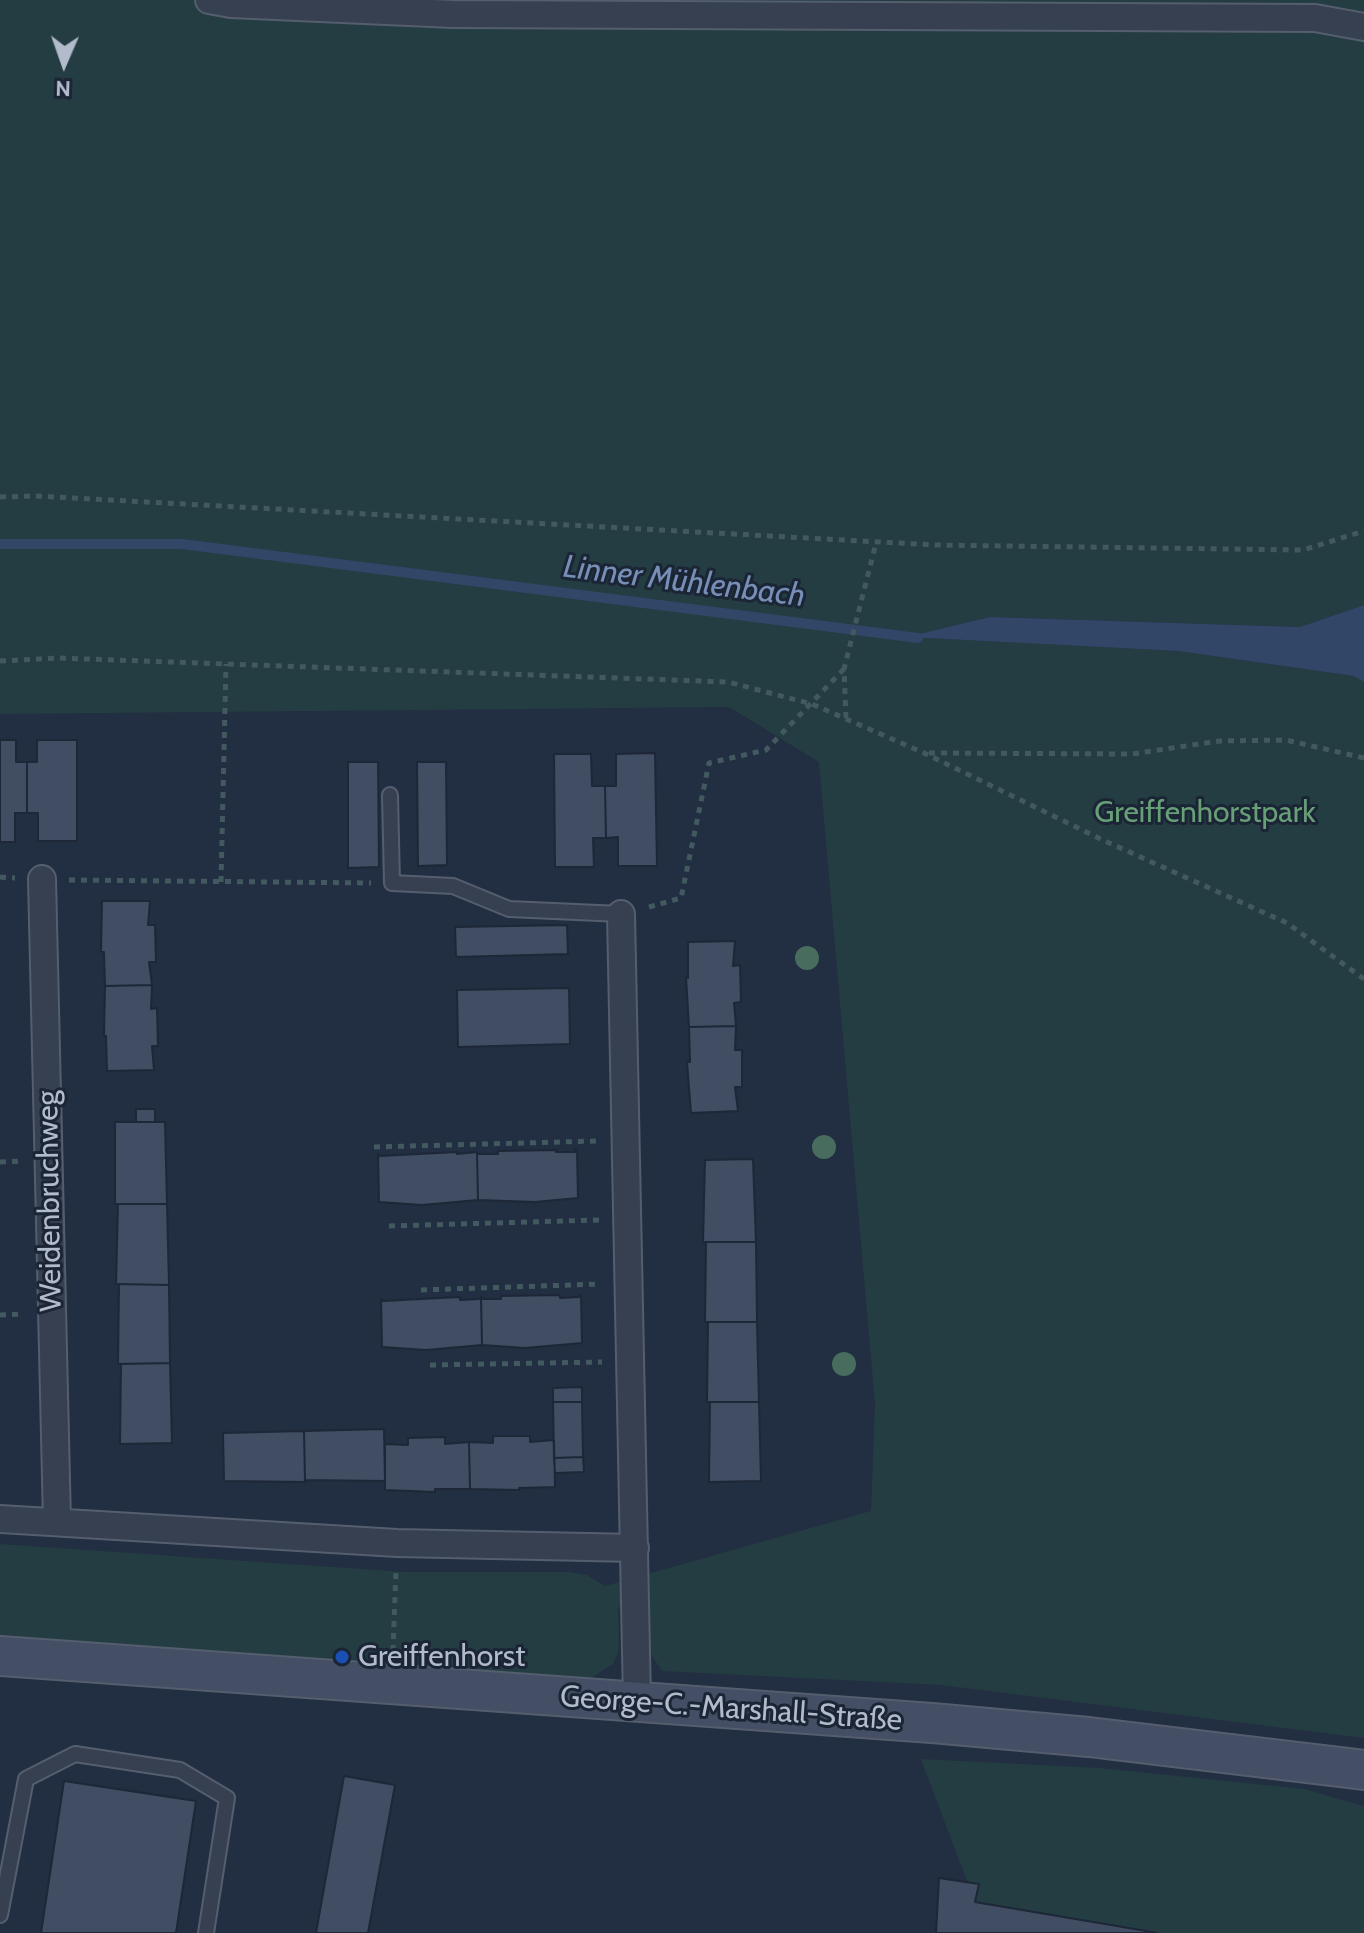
<!DOCTYPE html>
<meta charset="utf-8">
<style>
body{margin:0}
#map{position:relative;width:1364px;height:1933px;overflow:hidden;background:#222e41;font-family:Cabin,sans-serif}
canvas{display:block}
.north{position:absolute;left:24px;top:24px;width:80px;height:80px;-webkit-text-stroke:6px #1b2535;paint-order:stroke;rotate:182deg;font-size:22px;font-weight:700;line-height:32px;text-align:center;color:#b2bbcb}
.north::after{content:'';display:block;margin:auto;width:28px;height:36px;background:#b2bbcb;clip-path:polygon(50% 0,100% 100%,50% 72%,0 100%)}
</style>
<div id="map">
<canvas width="1364" height="1933"></canvas>
<div class="north">N</div>
</div>
<script>
const context = document.querySelector('canvas').getContext('2d');
context.lineJoin = 'round';
function paint(path, color) {
  context.fillStyle = color;
  context.fill(path, 'evenodd');
}
function poly(rows) {
  const path = new Path2D();
  for (const r of rows) {
    path.moveTo(r[0], r[1]);
    for (let i = 2; i < r.length; i += 2) path.lineTo(r[i], r[i + 1]);
  }
  return path;
}
function trace(path, color, width, dash) {
  context.strokeStyle = color;
  context.lineWidth = width;
  context.lineCap = dash ? 'butt' : 'round';
  context.setLineDash(dash || []);
  context.stroke(path);
}
function label(font, color, halo, rows, align = 'center') {
  context.font = font + ' Cabin,sans-serif';
  context.lineWidth = 6;
  context.setLineDash([]);
  context.textBaseline = 'middle';
  context.strokeStyle = halo;
  context.fillStyle = color;
  for (const [text, x, y, turn = 0] of rows) {
    context.save();
    context.translate(x, y);
    context.rotate((+turn || 0) * Math.PI / 180);
    context.textAlign = isNaN(turn) ? turn : align;
    if (halo) context.strokeText(text, 0, 0);
    context.fillText(text, 0, 0);
    context.restore();
  }
}
const green = poly([
 [0,0,1364,0,1364,605,1300,627,990,617,910,637,1178,651,1354,676,1364,682,1364,1738,941,1685,662,1671,618,1606,619,1650,613,1664,591,1678,0,1639,0,1544,405,1572,568,1572,587,1575,605,1586,871,1511,875,1404,819,762,729,707,0,714],
 [921,1759,1100,1768,1304,1789,1364,1806,1364,1933,1158,1933,975,1902]
]);
const water = poly([
 [1364,605,1364,682,1354,676,1178,651,907,637,990,617,1300,627]
]);
const stream = poly([
 [0,544,182,544,918,638]
]);
const building = poly([
 [0,740,16,740,16,762,27,762,27,813,15,813,15,842,0,842,0,740],
 [37,740,77,740,77,841,38,841,38,813,27,813,27,762,37,762,37,740],
 [655,753,657,866,618,866,618,837,606,838,605,786,616,786,616,754,655,753],
 [554,754,591,754,592,786,605,786,606,838,593,838,594,867,555,867,554,754],
 [348,762,378,762,379,867,348,868,348,762],
 [417,762,446,762,447,865,418,866,417,762],
 [102,901,150,901,148,925,155,925,156,962,149,962,152,985,105,986,104,952,101,952,102,901],
 [567,925,568,954,456,957,455,927,567,925],
 [735,941,733,966,740,965,741,1002,734,1003,736,1026,689,1027,686,977,688,978,688,942,735,941],
 [152,985,151,1009,157,1008,158,1046,152,1046,154,1070,107,1071,106,1036,104,1036,105,986,152,985],
 [569,988,570,1044,458,1047,457,990,569,988],
 [736,1026,735,1050,742,1050,742,1087,735,1087,738,1111,691,1113,687,1062,690,1062,689,1027,736,1026],
 [136,1109,155,1109,155,1122,136,1122,136,1109],
 [115,1122,165,1122,167,1204,115,1204,115,1122],
 [575,1149,577,1149,578,1198,535,1202,478,1200,477,1152,479,1154,498,1154,498,1151,556,1150,556,1152,575,1152,575,1149],
 [457,1152,457,1154,477,1152,478,1200,422,1205,379,1202,378,1154,380,1156,457,1152],
 [753,1159,756,1242,703,1242,705,1160,753,1159],
 [118,1204,167,1204,169,1285,116,1284,118,1204],
 [706,1242,756,1242,757,1322,705,1322,706,1242],
 [119,1284,169,1285,170,1363,118,1364,119,1284],
 [560,1295,560,1298,579,1297,581,1295,582,1343,525,1348,482,1345,481,1297,482,1299,501,1299,501,1296,560,1295],
 [460,1297,460,1300,480,1299,481,1297,482,1345,426,1350,382,1347,381,1299,383,1301,460,1297],
 [708,1322,757,1322,759,1402,707,1402,708,1322],
 [170,1363,172,1443,120,1444,121,1364,170,1363],
 [582,1387,582,1402,553,1402,553,1388,582,1387],
 [553,1402,582,1402,583,1457,554,1458,553,1402],
 [710,1402,759,1402,761,1481,709,1482,710,1402],
 [384,1429,385,1481,305,1480,304,1431,384,1429],
 [304,1431,305,1482,224,1481,223,1433,304,1431],
 [493,1436,530,1436,530,1442,554,1440,555,1487,519,1488,519,1490,470,1489,469,1442,493,1443,493,1436],
 [445,1437,445,1444,469,1442,470,1489,435,1489,435,1492,385,1490,385,1444,408,1445,408,1438,445,1437],
 [583,1457,584,1472,555,1473,554,1458,583,1457],
 [344,1776,395,1785,368,1933,316,1933,344,1776],
 [64,1781,196,1801,176,1933,41,1933,64,1781],
 [939,1878,979,1884,975,1902,1158,1933,936,1933,939,1878]
]);
const path = poly([
 [0,497,37,496,935,545,1303,550,1364,531],
 [0,661,59,658,728,682,812,704,924,753,1105,841,1287,923,1364,979],
 [846,718,844,669,876,543],
 [929,753,1132,754,1219,741,1286,740,1364,758],
 [0,877,15,878],
 [69,880,371,883],
 [221,882,226,664],
 [649,907,681,898,709,763,766,750,844,669],
 [374,1147,597,1141],
 [0,1162,21,1161],
 [389,1226,599,1220],
 [421,1290,600,1284],
 [0,1315,23,1314],
 [430,1365,602,1362],
 [393,1651,396,1569]
]);
const lane = poly([
 [390,795,392,883,453,886,509,909,621,914],
 [0,1915,26,1779,75,1754,180,1770,227,1798,206,1933]
]);
const street = poly([
 [209,0,231,4,453,14,1315,18,1364,27],
 [42,879,57,1522],
 [621,914,637,1701],
 [0,1519,397,1543,635,1548]
]);
const secondary = poly([
 [0,1656,932,1723,1089,1737,1364,1770]
]);
const trees = [
 [807,958],
 [824,1147],
 [844,1364]
];
const markers = [
 [342,1657,8,"#1a4fb4"]
];
const parkNames = [
 ["Greiffenhorstpark",1205,813]
];
const streetNames = [
 ["Weidenbruchweg",50,1201,-91],
 ["George-C.-Marshall-Straße",731,1709,4]
];
const poiNames = [
 ["Greiffenhorst",358,1657]
];
const waterNames = [
 ["Linner Mühlenbach",684,582,7]
];
paint(green, '#243d42');
paint(water, '#324668');
trace(stream, '#324668', 10);
paint(building, '#404d63');
trace(building, '#1d2737', 2);
trace(lane, '#545e6e', 18);
trace(street, '#545e6e', 30);
trace(secondary, '#545e6e', 42);
trace(path, '#425a5f', 5, [6, 6]);
trace(lane, '#364050', 14);
trace(street, '#364050', 26);
trace(secondary, '#444e64', 38);
context.fillStyle = '#486c5e';
for (const [x, y] of trees) {
  context.beginPath();
  context.arc(x, y, 12, 0, 2 * Math.PI);
  context.fill();
}
for (const [x, y, r, color] of markers) {
  const dot = new Path2D();
  dot.arc(x, y, r, 0, 2 * Math.PI);
  context.fillStyle = color;
  context.fill(dot);
  trace(dot, '#1b2535', 3);
}
label('30px', '#679f76', '#1b2535', parkNames);
label('30px', '#b2bbcb', '#1b2535', streetNames);
label('30px', '#b2bbcb', '#1b2535', poiNames, 'left');
label('italic 32px', '#778fb6', '#1b2535', waterNames);
</script>
